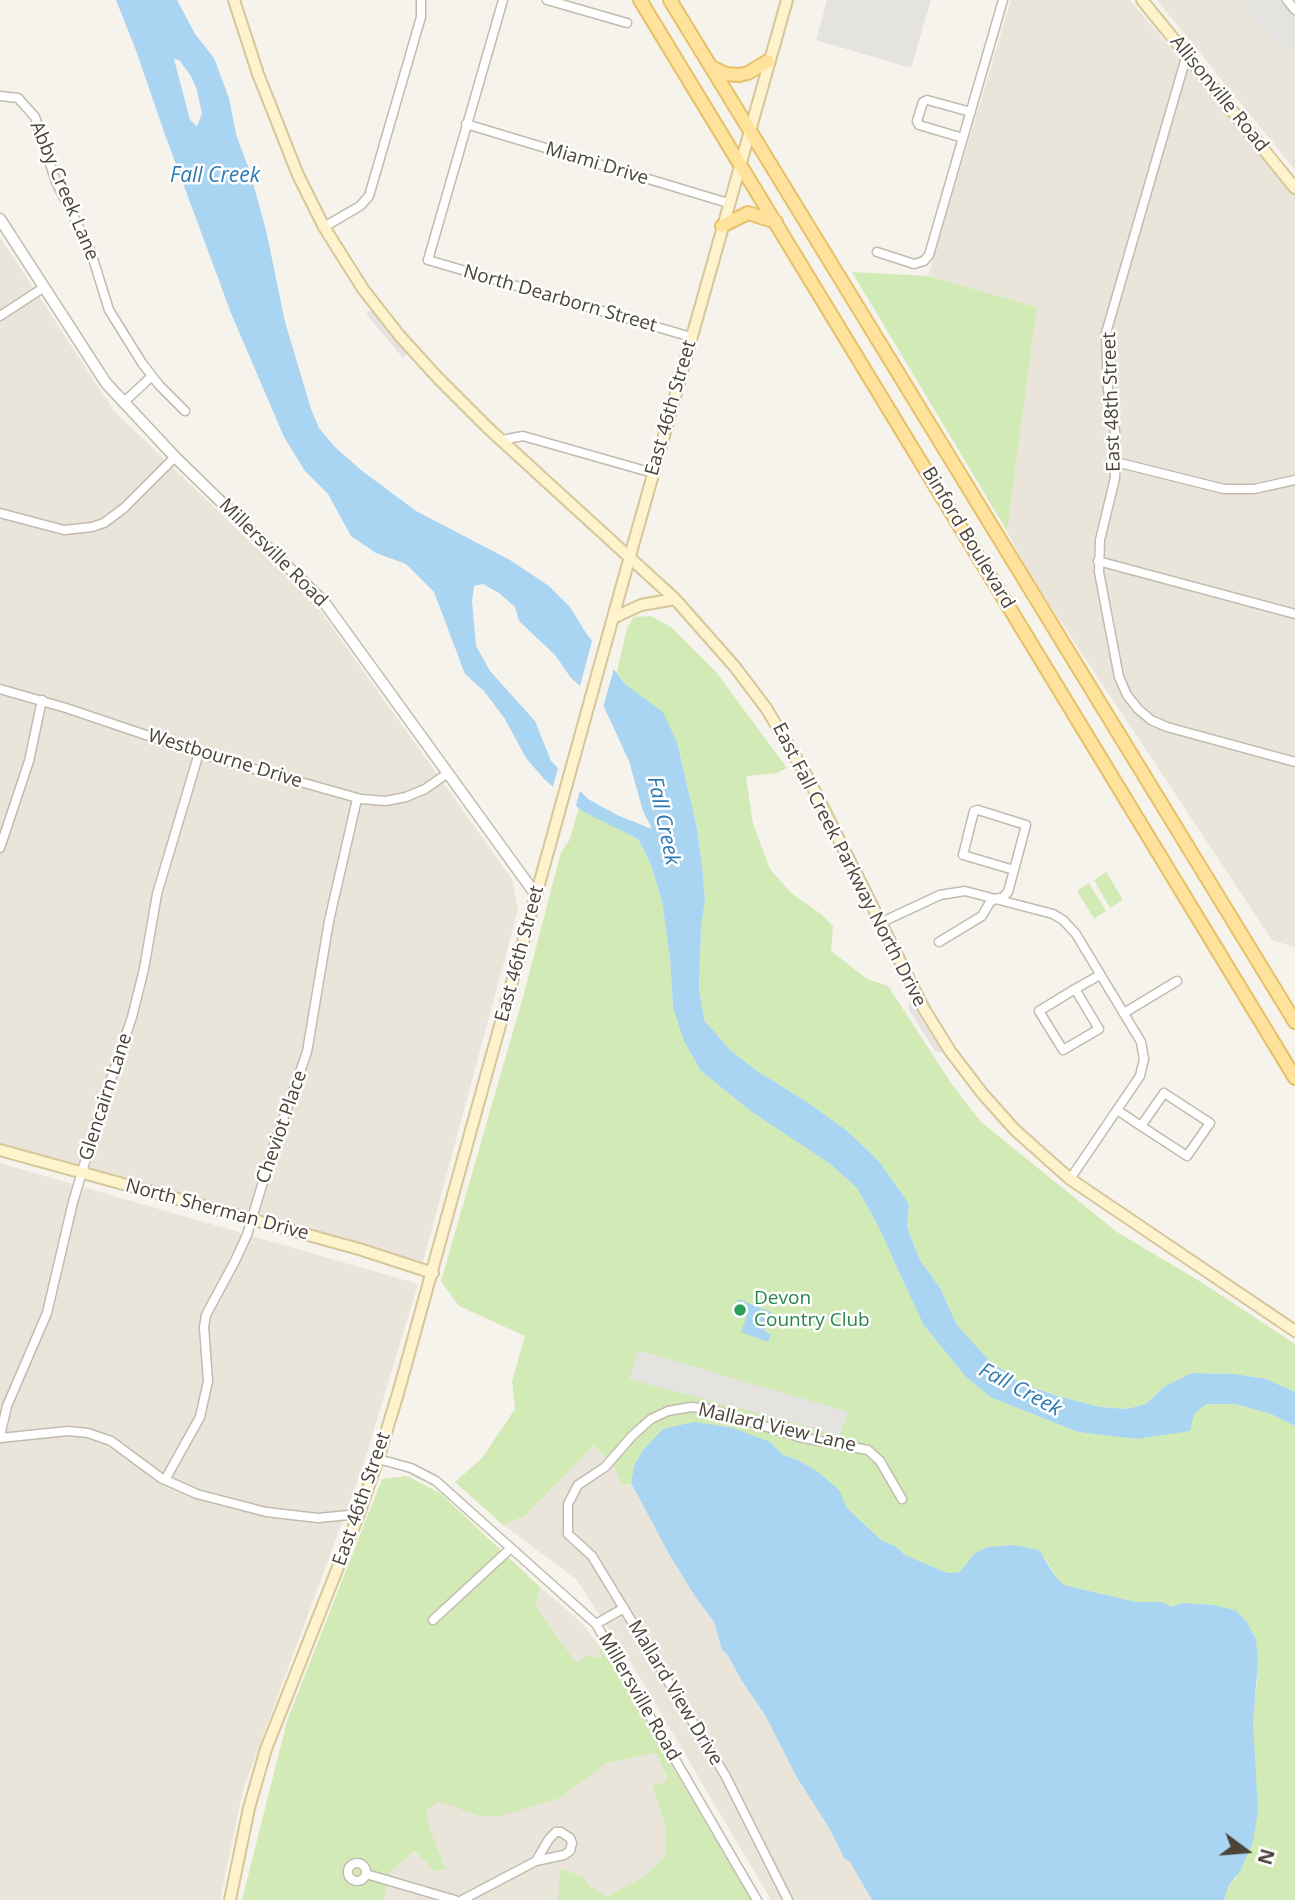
<!DOCTYPE html>
<style>
body{margin:0}
#map{position:relative;width:1295px;height:1900px;overflow:hidden;background:#f6f3ec;font-family:"Open Sans",sans-serif}
canvas{display:block}
.north{position:absolute;left:1211px;top:1816px;width:70px;height:70px;-webkit-text-stroke:5px #fff;paint-order:stroke;rotate:106deg;font-size:19px;font-weight:700;line-height:28px;text-align:center;color:#4b4439}
.north::after{content:'';display:block;margin:auto;width:24px;height:32px;background:#4b4439;clip-path:polygon(50% 0,100% 100%,50% 72%,0 100%)}
</style>
<div id="map">
<canvas width="1295" height="1900"></canvas>
<div class="north">N</div>
</div>
<script>
const context = document.querySelector('canvas').getContext('2d');
context.lineJoin = 'round';
function paint(path, color) {
  context.fillStyle = color;
  context.fill(path, 'evenodd');
}
function poly(rows) {
  const path = new Path2D();
  for (const r of rows) {
    if (r.length === 3) {
      path.moveTo(r[0] + r[2], r[1]);
      path.arc(r[0], r[1], r[2], 0, 2 * Math.PI);
      continue;
    }
    path.moveTo(r[0], r[1]);
    for (let i = 2; i < r.length; i += 2) path.lineTo(r[i], r[i + 1]);
  }
  return path;
}
function trace(path, color, width, dash) {
  context.strokeStyle = color;
  context.lineWidth = width;
  context.lineCap = dash ? 'butt' : 'round';
  context.setLineDash(dash || []);
  context.stroke(path);
}
function label(font, color, halo, rows, align = 'center') {
  context.font = font + ' "Open Sans",sans-serif';
  context.lineWidth = 5;
  context.setLineDash([]);
  context.textBaseline = 'middle';
  context.strokeStyle = halo;
  context.fillStyle = color;
  for (const [text, x, y, turn = 0] of rows) {
    context.save();
    context.translate(x, y);
    context.rotate((+turn || 0) * Math.PI / 180);
    context.textAlign = isNaN(turn) ? turn : align;
    if (halo) context.strokeText(text, 0, 0);
    context.fillText(text, 0, 0);
    context.restore();
  }
}
const residential = poly([
 [1011,0,1130,0,1295,195,1295,947,1272,940,1030,575,1007,531,1037,307,928,276],
 [1157,0,1295,0,1295,170],
 [0,237,114,411,317,606,512,879,518,910,423,1262,0,1143],
 [0,1163,418,1284,363,1466,243,1790,220,1900,0,1900],
 [594,1445,614,1467,622,1486,631,1483,669,1554,694,1595,714,1622,722,1650,727,1654,742,1681,765,1715,796,1776,829,1828,844,1858,850,1862,872,1900,771,1900,634,1668,576,1579,503,1525,525,1516],
 [540,1587,580,1621,597,1643,603,1659,576,1664,536,1607],
 [656,1753,667,1776,666,1782,652,1785,666,1827,666,1855,644,1877,607,1896,560,1869,558,1900,383,1900,390,1872,416,1851,434,1871,446,1869,428,1824,427,1809,439,1800,479,1816,560,1798,607,1763]
]);
const green = poly([
 [852,272,928,276,1037,307,1007,531],
 [651,616,671,627,716,672,787,768,777,773,746,776,753,824,770,869,791,893,821,914,833,926,831,951,867,979,888,986,951,1083,981,1122,1117,1232,1201,1282,1295,1344,1295,1392,1266,1379,1235,1374,1192,1373,1165,1386,1146,1404,1127,1409,1100,1407,1054,1395,1019,1382,988,1359,957,1325,940,1288,920,1260,907,1226,909,1204,879,1161,846,1130,810,1104,757,1071,730,1050,704,1020,699,988,701,928,705,899,702,866,697,828,677,742,662,712,626,685,617,672,627,628,634,617],
 [579,808,638,839,650,862,662,901,670,958,673,1007,701,1071,752,1112,829,1163,857,1188,878,1226,923,1324,965,1376,990,1397,1078,1432,1136,1439,1194,1414,1206,1404,1235,1404,1271,1414,1295,1426,1295,1900,1224,1900,1229,1885,1236,1878,1257,1682,1256,1639,1246,1621,1182,1603,1171,1607,1162,1602,1136,1602,1064,1585,1055,1576,1046,1559,1013,1545,988,1547,975,1553,960,1572,948,1573,905,1555,895,1546,881,1540,846,1507,839,1491,818,1472,800,1461,782,1454,770,1442,634,1466,631,1483,622,1486,614,1467,594,1445,525,1516,503,1525,455,1482,482,1458,515,1409,512,1381,525,1336,459,1306,441,1281,525,990,561,852,569,841],
 [1106,872,1123,900,1110,908,1094,880],
 [1089,883,1106,911,1094,919,1077,891],
 [407,1476,440,1493,540,1587,536,1607,576,1663,588,1655,602,1659,597,1643,618,1674,751,1900,558,1900,560,1869,583,1876,589,1886,607,1896,644,1877,666,1855,666,1827,652,1785,666,1782,667,1776,656,1753,607,1763,560,1798,500,1816,479,1816,439,1801,427,1809,428,1824,446,1869,434,1871,415,1851,390,1872,383,1900,242,1900,287,1721,382,1479]
]);
const parking = poly([
 [827,0,931,0,911,68,816,40],
 [1246,0,1295,0,1295,47,1285,54,1242,5],
 [371,310,407,354,403,358,366,314],
 [910,1001,944,1054,935,1051,921,1029,908,1008],
 [638,1350,848,1412,840,1435,629,1379]
]);
const water = poly([
 [116,0,177,0,195,34,214,58,229,98,236,134,250,172,266,230,285,322,311,409,319,428,335,447,361,470,416,511,510,560,549,586,570,607,586,633,626,685,663,712,677,742,697,828,702,866,705,899,701,928,699,988,704,1020,730,1050,757,1071,810,1104,846,1130,879,1161,909,1204,907,1227,920,1260,940,1288,957,1325,988,1359,1019,1382,1054,1395,1100,1407,1127,1409,1146,1404,1165,1386,1192,1373,1235,1374,1266,1379,1295,1392,1295,1426,1271,1414,1235,1404,1206,1404,1194,1414,1190,1431,1136,1439,1078,1432,990,1397,965,1376,923,1324,878,1226,857,1188,829,1163,752,1112,701,1071,684,1041,673,1007,670,958,662,901,650,862,638,839,582,811,545,780,526,758,505,719,484,691,465,674,434,592,406,564,376,553,351,536,328,494,305,471,284,437,231,313,164,132,137,53],
 [174,59,179,60,191,76,197,90,202,114,197,126,190,120],
 [483,584,499,593,515,607,519,621,555,655,571,678,604,707,629,761,643,811,652,829,617,815,588,799,551,761,535,721,490,671,476,646,472,601,474,586],
 [738,1299,771,1312,764,1331,771,1334,768,1342,741,1332,747,1316,734,1310],
 [694,1422,733,1428,770,1442,782,1454,800,1461,818,1472,840,1491,846,1507,881,1540,895,1546,905,1555,948,1573,960,1572,975,1553,988,1547,1013,1545,1039,1550,1055,1576,1064,1585,1136,1602,1162,1602,1171,1607,1182,1603,1213,1605,1235,1610,1246,1621,1256,1639,1258,1660,1253,1724,1258,1810,1253,1842,1240,1871,1229,1885,1224,1900,872,1900,850,1862,844,1858,829,1828,796,1776,765,1715,742,1681,727,1654,722,1650,714,1622,694,1595,669,1554,631,1483,634,1466,644,1449,663,1429]
]);
const pier = poly([
 [593,637,615,665,602,711,579,690],
 [559,764,581,787,575,809,552,790]
]);
const minor = poly([
 [503,0,428,260,691,337],
 [547,0,627,23],
 [1287,0,1295,10],
 [1187,54,1106,333,1108,389,1115,431,1115,478,1100,540,1099,572,1119,677,1127,695,1138,709,1151,720,1167,727,1295,762],
 [0,96,18,98,35,117,56,182,90,249,109,310,142,363,159,385,185,411],
 [466,124,728,203],
 [963,138,919,125,917,121,923,102,927,100,971,112],
 [324,227,360,206,369,196,421,17,421,0],
 [877,252,914,264,924,261,929,255,1003,0],
 [0,316,43,288],
 [123,403,152,376],
 [502,440,523,436,653,473],
 [1116,462,1224,489,1254,489,1295,480],
 [0,513,64,530,92,527,104,523,124,508,175,457],
 [1098,561,1295,614],
 [0,689,66,708,208,756,361,799,386,801,406,797,425,789,448,773],
 [978,810,1026,825,1014,870,963,855,974,811,978,810],
 [0,848,29,761,42,700],
 [1001,899,1008,892,1014,870],
 [882,922,940,895,965,891,1053,914,1063,920,1076,934,1141,1042,1144,1059,1140,1076,1070,1179],
 [939,942,982,916,990,902,998,898],
 [1075,989,1099,1029,1063,1050,1039,1011,1075,989],
 [1075,989,1100,975],
 [1124,1013,1177,981],
 [1164,1093,1210,1123,1187,1156,1141,1126,1164,1093],
 [1117,1110,1141,1126],
 [0,1436,7,1406,47,1313,73,1202,99,1115,132,1017,144,969,157,894,199,753],
 [0,1438,68,1431,88,1433,111,1441,161,1478,197,1494,266,1512,318,1518,359,1514],
 [378,1459,411,1468,436,1481,596,1624,757,1900],
 [165,1480,200,1417,208,1381,204,1327,206,1315,235,1261,247,1235,274,1145,307,1052,329,921,357,799],
 [433,1620,511,1548],
 [596,1624,624,1608],
 [556,1832,561,1832,570,1838,572,1843,570,1851,564,1855,536,1861,549,1839,556,1832],
 [357,1872,9],
 [366,1874,455,1900],
 [462,1900,536,1861],
 [788,1900,725,1775,592,1556,568,1534,568,1504,578,1485,605,1467,632,1436,651,1419,668,1411,691,1407,710,1409,799,1437,868,1450,880,1461,902,1499]
]);
const tertiary = poly([
 [0,219,106,383,175,457,324,602,536,895]
]);
const secondary = poly([
 [234,0,258,74,298,175,324,227,363,289,399,335,438,378,489,429,675,599,735,667,766,708,808,778,924,1009,950,1051,982,1093,1015,1130,1070,1179,1295,1331],
 [1142,0,1295,188],
 [613,618,641,605,675,599],
 [0,1150,359,1249,433,1273],
 [230,1900,249,1808,266,1749,359,1514,378,1459,399,1390,630,556,787,0]
]);
const primary = poly([
 [640,0,1295,1078],
 [670,0,1295,1022],
 [711,67,726,74,739,75,748,73,768,61],
 [722,226,748,213,776,222]
]);
const markers = [
 [740,1310,7,"#2e9e5b"]
];
const streetNames = [
 ["Allisonville Road",1219,94,51],
 ["Miami Drive",597,164,17],
 ["Abby Creek Lane",64,191,67],
 ["North Dearborn Street",560,299,16],
 ["East 48th Street",1112,402,-92],
 ["East 46th Street",671,408,-74],
 ["Binford Boulevard",968,538,59],
 ["Millersville Road",273,553,45],
 ["Westbourne Drive",225,759,17],
 ["East Fall Creek Parkway North Drive",849,865,63],
 ["East 46th Street",520,954,-75],
 ["Glencairn Lane",106,1097,-72],
 ["Cheviot Place",282,1127,-71],
 ["North Sherman Drive",217,1210,15],
 ["Mallard View Lane",777,1428,13],
 ["East 46th Street",362,1499,-71],
 ["Mallard View Drive",675,1693,59],
 ["Millersville Road",639,1697,60]
];
const leisureNames = [
 ["Devon",754,1299],
 ["Country Club",754,1321]
];
const waterNames = [
 ["Fall Creek",215,176],
 ["Fall Creek",663,821,78],
 ["Fall Creek",1020,1390,28]
];
paint(residential, '#eae5da');
paint(green, '#d2eab5');
paint(parking, '#e5e3e0');
paint(water, '#a9d4f2');
paint(pier, '#f6f3ec');
trace(minor, '#c2bbae', 11);
trace(tertiary, '#c2bbae', 13);
trace(secondary, '#d6c79b', 14);
trace(primary, '#e6c16a', 16);
trace(minor, '#fff', 8);
trace(tertiary, '#fff', 10);
trace(secondary, '#fff3cd', 10);
trace(primary, '#ffe39c', 12);
for (const [x, y, r, color] of markers) {
  const dot = new Path2D();
  dot.arc(x, y, r, 0, 2 * Math.PI);
  context.fillStyle = color;
  context.fill(dot);
  trace(dot, '#fff', 2.5);
}
label('19px', '#4b4439', '#fff', streetNames);
label('19px', '#27864d', '#fff', leisureNames, 'left');
label('italic 21px', '#2e7ab2', '#fff', waterNames);
</script>
